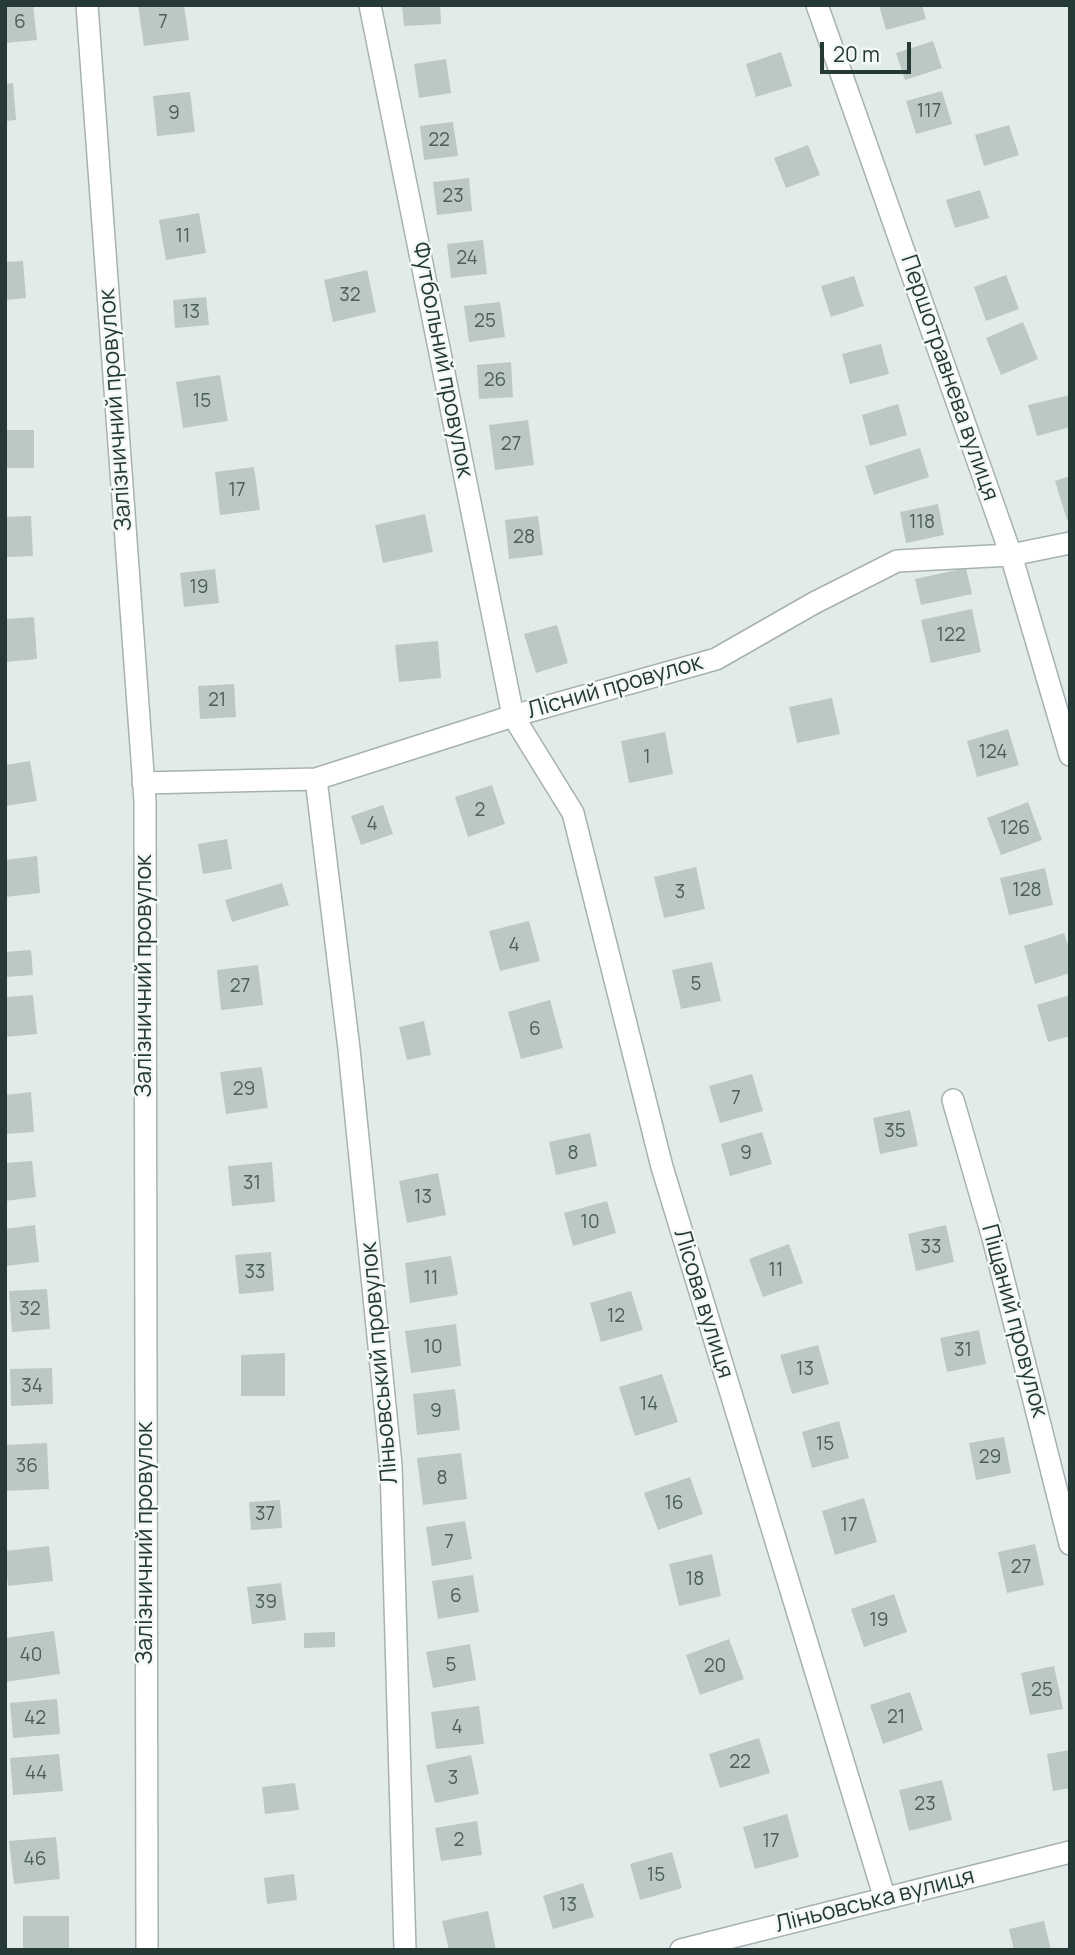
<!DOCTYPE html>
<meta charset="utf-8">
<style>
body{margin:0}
#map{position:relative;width:1075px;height:1955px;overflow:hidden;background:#e3ebe8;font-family:Manrope,sans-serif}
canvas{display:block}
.frame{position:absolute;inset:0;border:7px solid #253a36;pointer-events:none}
.scale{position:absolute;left:820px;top:42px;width:91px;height:32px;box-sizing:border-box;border:4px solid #253a36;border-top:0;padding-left:9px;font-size:21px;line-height:24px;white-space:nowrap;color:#253a36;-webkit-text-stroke:5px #f3f8f6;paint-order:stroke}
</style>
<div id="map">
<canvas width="1075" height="1955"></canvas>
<div class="frame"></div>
<div class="scale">20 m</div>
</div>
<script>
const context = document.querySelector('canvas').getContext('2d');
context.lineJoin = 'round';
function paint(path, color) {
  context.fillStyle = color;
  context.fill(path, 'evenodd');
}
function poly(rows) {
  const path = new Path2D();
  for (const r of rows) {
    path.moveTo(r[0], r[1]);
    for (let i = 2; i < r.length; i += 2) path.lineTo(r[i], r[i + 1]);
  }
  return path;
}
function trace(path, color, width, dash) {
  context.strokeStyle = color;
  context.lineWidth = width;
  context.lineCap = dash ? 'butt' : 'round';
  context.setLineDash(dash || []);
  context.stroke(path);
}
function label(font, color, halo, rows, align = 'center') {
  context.font = font + ' Manrope,sans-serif';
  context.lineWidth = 5;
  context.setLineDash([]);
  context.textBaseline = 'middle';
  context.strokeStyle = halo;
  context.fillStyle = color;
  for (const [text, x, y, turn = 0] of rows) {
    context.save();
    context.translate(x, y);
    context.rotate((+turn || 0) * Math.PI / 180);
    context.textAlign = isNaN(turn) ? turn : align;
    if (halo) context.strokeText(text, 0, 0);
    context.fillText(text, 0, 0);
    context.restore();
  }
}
const building = poly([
 [5,5,33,5,37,40,5,43],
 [138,5,184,5,189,40,144,46],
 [402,5,440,5,441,24,404,26],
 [879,5,922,5,926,19,886,30],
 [933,41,942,68,905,80,896,53],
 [781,52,792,86,756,97,746,64],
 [446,59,451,93,419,98,414,64],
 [13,83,16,120,5,121,5,84],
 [942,91,952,124,916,134,906,101],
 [190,92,195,132,157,136,153,96],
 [453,122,458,156,424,160,420,126],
 [1009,125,1019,155,984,166,975,135],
 [808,145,820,175,786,188,774,158],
 [469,178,472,211,437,215,433,182],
 [980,190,989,218,955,228,946,200],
 [199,213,206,253,166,260,159,220],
 [483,240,487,274,451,278,447,244],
 [23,261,26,298,5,300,5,262],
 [367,270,376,312,333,322,324,280],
 [1006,275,1019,309,986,321,974,287],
 [854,276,864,306,831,317,821,286],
 [206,297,209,325,175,328,173,300],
 [500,302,505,337,469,342,464,306],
 [1023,322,1038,359,1001,375,986,338],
 [881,344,889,374,850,384,842,354],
 [511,362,513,397,479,399,477,365],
 [220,375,228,421,183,428,176,382],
 [1070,395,1070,427,1037,436,1028,405],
 [898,404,907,435,870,446,862,415],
 [528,420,534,465,495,470,489,425],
 [5,430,34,430,34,468,5,468],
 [920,448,929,477,874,495,865,466],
 [254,467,260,510,220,515,215,472],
 [1070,476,1070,519,1067,520,1055,481],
 [938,504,944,535,906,543,900,512],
 [425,514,433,552,383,563,375,525],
 [31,516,33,556,5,557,5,517],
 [538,516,543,555,509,559,505,520],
 [966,568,972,594,921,605,915,579],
 [215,569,219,603,184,607,180,573],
 [972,609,981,652,931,663,921,620],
 [34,617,37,659,5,662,5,619],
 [557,625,568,663,536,673,524,634],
 [438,641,441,678,399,682,395,645],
 [234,684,236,717,200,719,198,686],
 [832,698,840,734,797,743,789,707],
 [1008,729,1019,765,977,777,967,741],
 [665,732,673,774,629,783,621,741],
 [30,761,37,801,5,806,5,765],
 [492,785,505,824,468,837,455,797],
 [1028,802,1042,840,1001,855,987,818],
 [383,805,393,834,361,845,351,816],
 [227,839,232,869,203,874,198,844],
 [37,856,40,893,5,897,5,860],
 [696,867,705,909,664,918,654,877],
 [1045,868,1053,905,1009,915,1000,878],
 [282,883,289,905,232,922,225,900],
 [529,921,540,961,500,971,489,931],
 [1064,933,1070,951,1070,973,1035,984,1024,946],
 [31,950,33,975,5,977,5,952],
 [712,962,721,1001,681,1009,672,970],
 [258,965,263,1005,221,1010,217,970],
 [33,995,37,1034,5,1037,5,997],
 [1070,995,1070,1036,1048,1042,1037,1005],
 [550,1000,563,1048,521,1059,508,1012],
 [424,1021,431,1055,407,1060,399,1027],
 [262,1067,268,1108,226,1114,220,1072],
 [752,1074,763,1111,720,1123,709,1086],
 [31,1092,34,1132,5,1134,5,1095],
 [910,1110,918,1146,880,1154,873,1118],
 [762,1132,772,1164,730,1176,721,1144],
 [590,1133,597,1166,556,1175,549,1142],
 [32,1161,36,1197,5,1201,5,1163],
 [272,1162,275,1202,232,1206,228,1166],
 [438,1173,446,1215,407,1223,399,1181],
 [607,1201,616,1233,573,1246,564,1213],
 [35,1225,39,1262,5,1266,5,1229],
 [946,1225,954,1262,916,1271,908,1234],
 [789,1244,803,1283,763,1297,749,1259],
 [271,1252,274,1291,239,1294,235,1255],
 [451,1256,458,1295,410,1303,405,1263],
 [47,1289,50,1329,12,1332,9,1291],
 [631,1291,643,1330,601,1342,590,1303],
 [456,1324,461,1366,411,1373,405,1331],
 [979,1330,986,1364,947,1372,940,1338],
 [818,1345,829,1384,792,1394,780,1355],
 [285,1353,285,1396,241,1396,241,1355],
 [52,1368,53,1404,11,1406,10,1369],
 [662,1374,678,1422,635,1436,619,1387],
 [455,1389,460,1430,417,1435,413,1394],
 [839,1421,849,1458,812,1468,802,1432],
 [1004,1437,1011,1473,976,1480,969,1443],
 [47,1443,49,1489,5,1491,5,1445],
 [461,1453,467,1499,423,1505,417,1458],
 [690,1477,703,1514,658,1530,644,1493],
 [864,1498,877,1542,835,1555,822,1511],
 [280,1500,282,1528,251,1530,249,1502],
 [465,1521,472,1559,432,1566,426,1527],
 [1035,1544,1044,1585,1007,1593,998,1552],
 [49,1546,53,1581,8,1586,5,1551],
 [712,1554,721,1596,679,1606,669,1564],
 [473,1575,479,1612,438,1619,432,1581],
 [281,1583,286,1620,252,1624,247,1587],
 [894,1594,907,1632,864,1647,851,1609],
 [54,1631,60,1674,5,1682,5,1638],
 [335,1632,335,1647,304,1648,304,1633],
 [729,1639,744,1679,700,1695,686,1655],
 [470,1644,476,1680,433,1688,426,1652],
 [1054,1666,1063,1709,1030,1715,1021,1673],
 [910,1692,923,1730,883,1744,870,1705],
 [57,1699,60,1734,13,1738,10,1703],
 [479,1706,484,1744,436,1749,431,1712],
 [759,1738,770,1773,720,1788,709,1754],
 [1070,1750,1070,1788,1053,1791,1047,1754],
 [59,1754,63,1791,13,1795,10,1758],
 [471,1755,479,1794,435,1803,426,1765],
 [942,1780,952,1820,909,1831,899,1790],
 [295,1783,299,1810,265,1814,262,1787],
 [787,1814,799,1857,755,1869,743,1827],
 [477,1821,482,1855,441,1861,435,1828],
 [56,1837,60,1879,14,1884,9,1841],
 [672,1852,682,1888,640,1900,630,1864],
 [294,1874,297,1900,267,1904,264,1878],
 [583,1883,594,1917,553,1929,543,1896],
 [488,1911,496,1950,449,1950,442,1921],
 [23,1916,69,1916,69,1950,23,1950],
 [1044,1921,1051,1950,1014,1950,1009,1929]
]);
const minor = poly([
 [87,5,145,801,147,1950],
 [370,5,513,716,573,813,662,1167,885,1899],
 [817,5,1011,555,1070,755],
 [316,779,349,1049,391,1465,405,1950],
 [143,783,316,779,513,716,716,659,814,603,897,561,1011,555,1070,543],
 [953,1100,993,1238,1070,1544],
 [681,1950,1070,1852]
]);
const numberNames = [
 ["6",20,23],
 ["7",163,23],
 ["117",929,112],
 ["9",174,114],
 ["22",439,141],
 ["23",453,197],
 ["11",183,237],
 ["24",467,259],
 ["32",350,296],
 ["13",191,313],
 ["25",485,322],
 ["26",495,381],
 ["15",202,402],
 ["27",511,445],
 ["17",237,491],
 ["118",922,523],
 ["28",524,538],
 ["19",199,588],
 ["122",951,636],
 ["21",217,701],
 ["124",993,753],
 ["1",647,758],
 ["2",480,811],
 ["4",372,825],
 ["126",1015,829],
 ["128",1027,891],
 ["3",680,893],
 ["4",514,946],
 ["5",696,985],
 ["27",240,987],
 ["6",535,1030],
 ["29",244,1090],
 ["7",736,1099],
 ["35",895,1132],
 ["8",573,1154],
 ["9",746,1154],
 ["31",252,1184],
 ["13",423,1198],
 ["10",590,1223],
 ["33",931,1248],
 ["11",776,1271],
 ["33",255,1273],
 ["11",431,1279],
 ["32",30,1310],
 ["12",616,1317],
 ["10",433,1348],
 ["31",963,1351],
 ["13",805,1370],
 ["34",32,1387],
 ["14",649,1405],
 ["9",436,1412],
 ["15",825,1445],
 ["29",990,1458],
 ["36",27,1467],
 ["8",442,1479],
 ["16",674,1504],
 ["37",265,1515],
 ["17",849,1526],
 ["7",449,1543],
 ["27",1021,1568],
 ["18",695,1580],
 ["6",456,1597],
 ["39",266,1603],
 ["19",879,1621],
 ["40",31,1656],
 ["5",451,1666],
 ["20",715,1667],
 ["25",1042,1691],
 ["21",896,1718],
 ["42",35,1719],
 ["4",457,1728],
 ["22",740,1763],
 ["44",36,1774],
 ["3",453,1779],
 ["23",925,1805],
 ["2",459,1841],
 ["17",771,1842],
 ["46",35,1860],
 ["15",656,1876],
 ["13",568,1906]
];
const streetNames = [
 ["Футбольний провулок",442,360,79],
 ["Першотравнева вулиця",949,378,71],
 ["Залізничний провулок",116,410,-94],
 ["Лісний провулок",615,687,-16],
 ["Залізничний провулок",145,976,-90],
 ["Лісова вулиця",703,1304,73],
 ["Піщаний провулок",1014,1321,75],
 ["Ліньовський провулок",380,1363,-95],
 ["Залізничний провулок",146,1543,-90],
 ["Ліньовська вулиця",875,1901,-14]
];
paint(building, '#bbc8c4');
trace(minor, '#a6b2af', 24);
trace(minor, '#fff', 21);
label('19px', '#4a5e5a', null, numberNames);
label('23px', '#253a36', '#f3f8f6', streetNames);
</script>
